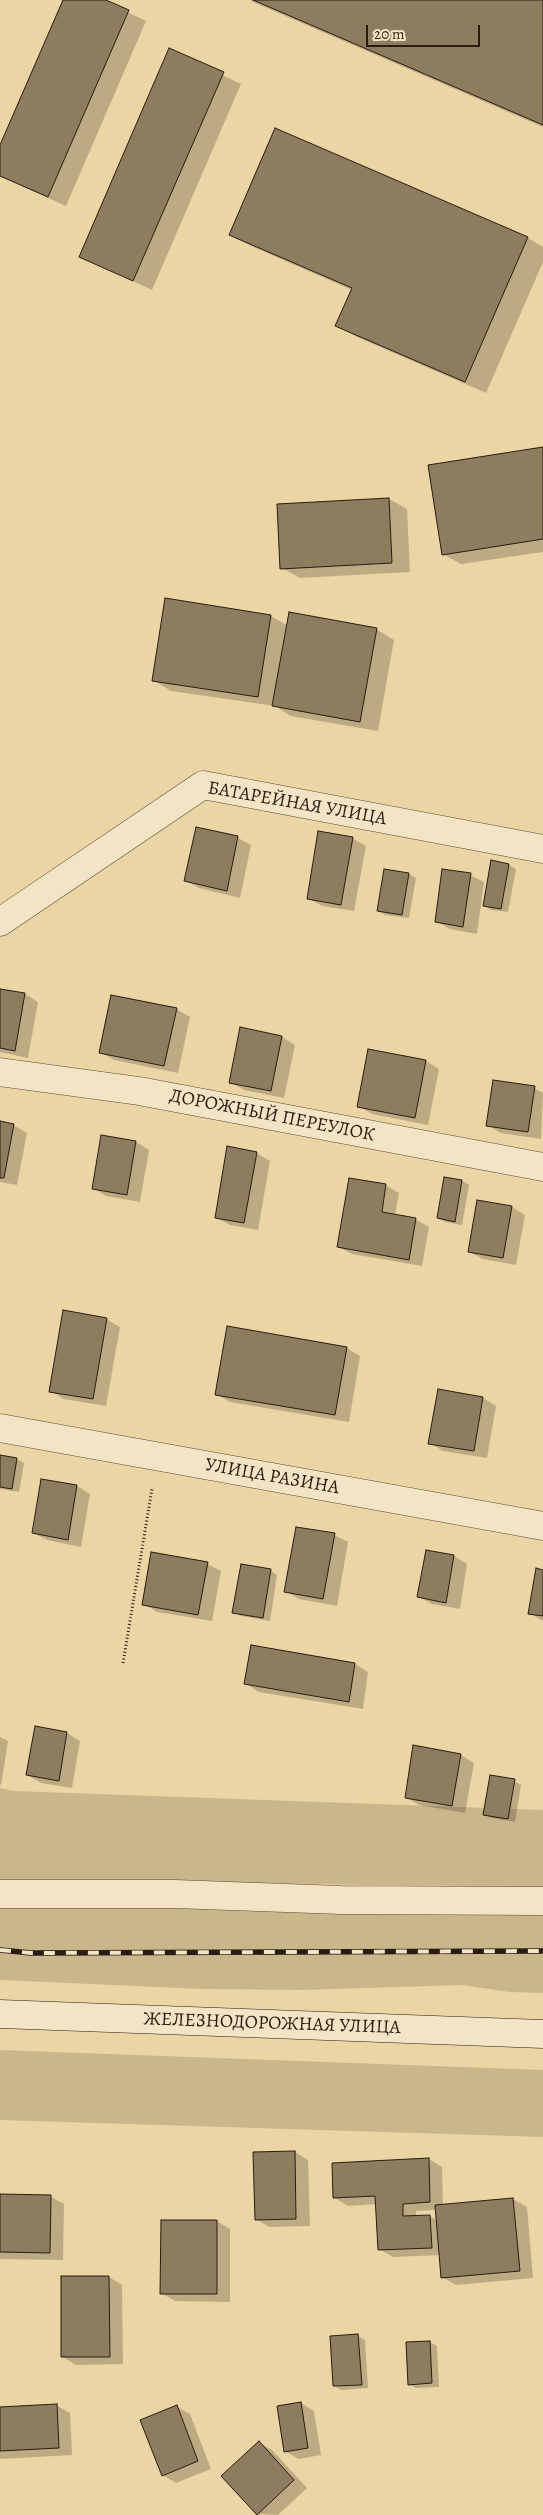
<!DOCTYPE html>
<meta charset="utf-8">
<style>
body{margin:0}
#map{position:relative;width:543px;height:2515px;overflow:hidden;background:#ebd5a4;font-family:Alegreya,serif}
canvas{display:block}
.scale{position:absolute;left:366px;top:25px;width:114px;height:22px;box-sizing:border-box;border:2px solid #281c13;border-top:0;padding-left:6px;font-size:15px;line-height:18px;white-space:nowrap;color:#281c13;-webkit-text-stroke:4px #f2e4c4;paint-order:stroke}
</style>
<div id="map">
<canvas width="543" height="2515"></canvas>
<div class="scale">20 m</div>
</div>
<script>
const context = document.querySelector('canvas').getContext('2d');
context.lineJoin = 'round';
function paint(path, color) {
  context.fillStyle = color;
  context.fill(path, 'evenodd');
}
function poly(rows) {
  const path = new Path2D();
  for (const r of rows) {
    path.moveTo(r[0], r[1]);
    for (let i = 2; i < r.length; i += 2) path.lineTo(r[i], r[i + 1]);
  }
  return path;
}
function trace(path, color, width, dash) {
  context.strokeStyle = color;
  context.lineWidth = width;
  context.lineCap = dash ? 'butt' : 'round';
  context.setLineDash(dash || []);
  context.stroke(path);
}
function label(font, color, halo, rows, align = 'center') {
  context.font = font + ' Alegreya,serif';
  context.lineWidth = 4;
  context.setLineDash([]);
  context.textBaseline = 'middle';
  context.strokeStyle = halo;
  context.fillStyle = color;
  for (const [text, x, y, turn = 0] of rows) {
    context.save();
    context.translate(x, y);
    context.rotate((+turn || 0) * Math.PI / 180);
    context.textAlign = isNaN(turn) ? turn : align;
    if (halo) context.strokeText(text, 0, 0);
    context.fillText(text, 0, 0);
    context.restore();
  }
}
const green = poly([
 [0,1788,14,1791,543,1810,543,1887,134,1882,0,1885],
 [0,1903,543,1913,543,1993,509,1992,463,1985,301,1990,202,1989,0,1980],
 [0,2050,543,2070,543,2137,0,2120]
]);
const shadow = poly([
 [64,0,102,0,146,21,66,206,0,176,0,148],
 [250,0,543,0,543,127,253,2],
 [170,50,241,84,152,290,80,256],
 [276,129,528,238,543,247,543,262,486,393,357,337,337,326,352,290,251,246,230,235],
 [543,448,543,552,461,564,443,554],
 [389,499,407,509,410,572,300,578,282,568],
 [271,616,288,626,376,629,394,640,378,731,291,716,275,706,171,691,153,680],
 [197,829,238,838,251,845,240,898,199,888,186,881],
 [352,838,366,846,354,911,322,906,308,898],
 [509,865,516,869,508,912,491,910,484,906],
 [409,874,416,878,409,918,385,915,378,911],
 [470,875,484,882,477,934,450,929,436,921],
 [0,990,25,994,38,1002,28,1058,0,1052],
 [176,1009,190,1017,178,1073,114,1060,100,1052],
 [282,1037,295,1045,284,1098,244,1090,230,1082],
 [426,1061,439,1069,428,1125,372,1114,359,1106],
 [534,1088,543,1093,541,1139,501,1133,488,1125],
 [0,1123,13,1125,27,1133,17,1185,0,1182],
 [136,1142,149,1150,140,1202,106,1196,93,1188],
 [256,1153,270,1161,258,1230,230,1225,217,1218],
 [445,1178,462,1181,469,1185,462,1225,445,1222,438,1218],
 [385,1185,399,1193,395,1216,415,1219,429,1227,422,1266,352,1254,338,1247],
 [512,1207,525,1215,516,1265,483,1259,469,1252],
 [106,1319,120,1327,106,1406,64,1399,50,1391],
 [228,1328,347,1348,360,1356,349,1422,230,1402,216,1394],
 [483,1398,496,1406,487,1458,443,1451,430,1443],
 [0,1456,17,1459,24,1463,19,1492,0,1489],
 [77,1486,90,1494,81,1547,47,1540,33,1533],
 [334,1535,348,1542,337,1606,299,1599,286,1591],
 [454,1556,467,1564,460,1609,432,1604,419,1597],
 [207,1564,221,1571,212,1621,157,1612,144,1604],
 [270,1570,277,1575,270,1621,241,1616,234,1612],
 [543,1571,543,1621,529,1613],
 [252,1647,355,1664,368,1672,363,1709,259,1692,246,1684],
 [67,1733,80,1741,72,1788,41,1783,27,1775],
 [0,1737,8,1741,1,1785,0,1785],
 [461,1755,474,1763,465,1813,419,1805,406,1797],
 [514,1781,521,1785,515,1822,491,1818,484,1814],
 [295,2152,308,2160,310,2226,269,2227,256,2219],
 [429,2159,442,2167,443,2205,513,2199,527,2207,533,2278,456,2285,442,2277,440,2255,393,2257,379,2249,377,2204,348,2206,335,2198],
 [437,2210,438,2221,430,2216,416,2217,416,2211],
 [0,2195,51,2197,64,2204,63,2260,0,2259],
 [217,2221,230,2229,230,2302,175,2301,161,2293],
 [109,2277,122,2285,123,2364,76,2365,63,2357],
 [358,2336,365,2340,368,2388,341,2390,334,2386],
 [430,2342,437,2346,439,2387,416,2388,409,2384],
 [301,2403,314,2411,321,2455,299,2459,285,2451],
 [56,2405,70,2413,72,2455,0,2459,0,2408],
 [177,2407,190,2414,211,2469,176,2483,163,2475],
 [259,2443,272,2450,307,2488,278,2515,258,2514]
]);
const building = poly([
 [63,0,106,0,129,10,48,197,0,176,0,145,63,0],
 [253,0,543,0,543,125,253,0],
 [169,48,224,72,133,281,79,257,169,48],
 [275,128,528,237,465,382,335,326,352,288,229,235,275,128],
 [543,447,543,539,442,555,428,465,543,447],
 [389,498,392,563,280,569,277,504,389,498],
 [165,598,271,615,258,697,152,681,165,598],
 [289,612,377,628,360,722,272,706,289,612],
 [196,827,238,836,227,891,184,881,196,827],
 [318,831,353,837,341,905,307,899,318,831],
 [491,860,509,864,501,909,483,906,491,860],
 [384,869,409,873,402,915,377,911,384,869],
 [442,869,471,873,463,927,435,922,442,869],
 [0,989,25,993,15,1051,0,1048,0,989],
 [111,995,177,1008,164,1066,99,1053,111,995],
 [240,1027,282,1036,271,1091,229,1083,240,1027],
 [368,1049,426,1060,415,1118,357,1107,368,1049],
 [493,1080,535,1086,528,1132,486,1126,493,1080],
 [0,1121,14,1124,4,1178,0,1178,0,1121],
 [101,1135,136,1141,127,1195,92,1189,101,1135],
 [227,1146,257,1152,244,1223,215,1218,227,1146],
 [444,1177,462,1180,455,1222,437,1218,444,1177],
 [349,1178,386,1184,382,1212,416,1218,409,1260,337,1247,349,1178],
 [477,1200,512,1206,503,1258,468,1252,477,1200],
 [63,1310,107,1318,93,1399,49,1392,63,1310],
 [227,1326,347,1347,335,1415,215,1395,227,1326],
 [438,1389,483,1397,474,1451,428,1444,438,1389],
 [0,1455,17,1458,12,1489,0,1487,0,1455],
 [41,1479,77,1485,68,1540,32,1533,41,1479],
 [296,1527,335,1533,323,1599,284,1592,296,1527],
 [426,1550,454,1555,446,1603,417,1597,426,1550],
 [151,1552,208,1562,198,1615,142,1605,151,1552],
 [241,1564,271,1569,263,1618,232,1613,241,1564],
 [536,1568,543,1570,543,1616,528,1614,536,1568],
 [251,1645,355,1663,349,1702,244,1684,251,1645],
 [35,1726,67,1732,59,1781,26,1775,35,1726],
 [413,1745,461,1754,452,1806,405,1798,413,1745],
 [490,1775,515,1779,508,1819,483,1815,490,1775],
 [295,2151,296,2219,255,2220,253,2152,295,2151],
 [429,2158,430,2202,403,2204,403,2216,430,2215,432,2248,378,2250,375,2196,333,2198,332,2163,429,2158],
 [0,2194,51,2195,50,2253,0,2252,0,2194],
 [513,2198,520,2271,441,2278,435,2205,513,2198],
 [161,2220,217,2220,217,2294,160,2294,161,2220],
 [61,2276,109,2276,110,2357,61,2357,61,2276],
 [358,2334,362,2385,333,2386,330,2336,358,2334],
 [430,2341,432,2383,408,2385,406,2342,430,2341],
 [301,2402,308,2448,284,2452,277,2406,301,2402],
 [57,2404,59,2448,0,2451,0,2407,57,2404],
 [177,2405,198,2461,162,2476,140,2420,177,2405],
 [259,2441,294,2480,257,2515,221,2476,259,2441]
]);
const path = poly([
 [123,1663,152,1489]
]);
const street = poly([
 [0,922,203,785,543,849],
 [0,1072,139,1091,543,1167],
 [0,1428,543,1526],
 [0,1894,175,1894,341,1900,543,1901]
]);
const secondary = poly([
 [0,2014,543,2034]
]);
const rail = poly([
 [0,1950,31,1953,543,1951]
]);
const streetNames = [
 ["БАТАРЕЙНАЯ УЛИЦА",297,804,10],
 ["ДОРОЖНЫЙ ПЕРЕУЛОК",272,1116,11],
 ["УЛИЦА РАЗИНА",272,1477,10],
 ["ЖЕЛЕЗНОДОРОЖНАЯ УЛИЦА",272,2024,2]
];
paint(green, '#cab68b');
paint(shadow, '#0003');
paint(building, '#8d7c5e');
trace(building, '#281c13', 1);
trace(street, '#594a37', 29);
trace(secondary, '#281c13', 29);
trace(path, '#281c13', 3, [1, 2.5]);
trace(street, '#f2e4c4', 28);
trace(secondary, '#f2e4c4', 28);
trace(rail, '#281c13', 5.5);
trace(rail, '#f2e4c4', 4, [11]);
label('19px', '#281c13', '#f2e4c4', streetNames);
</script>
